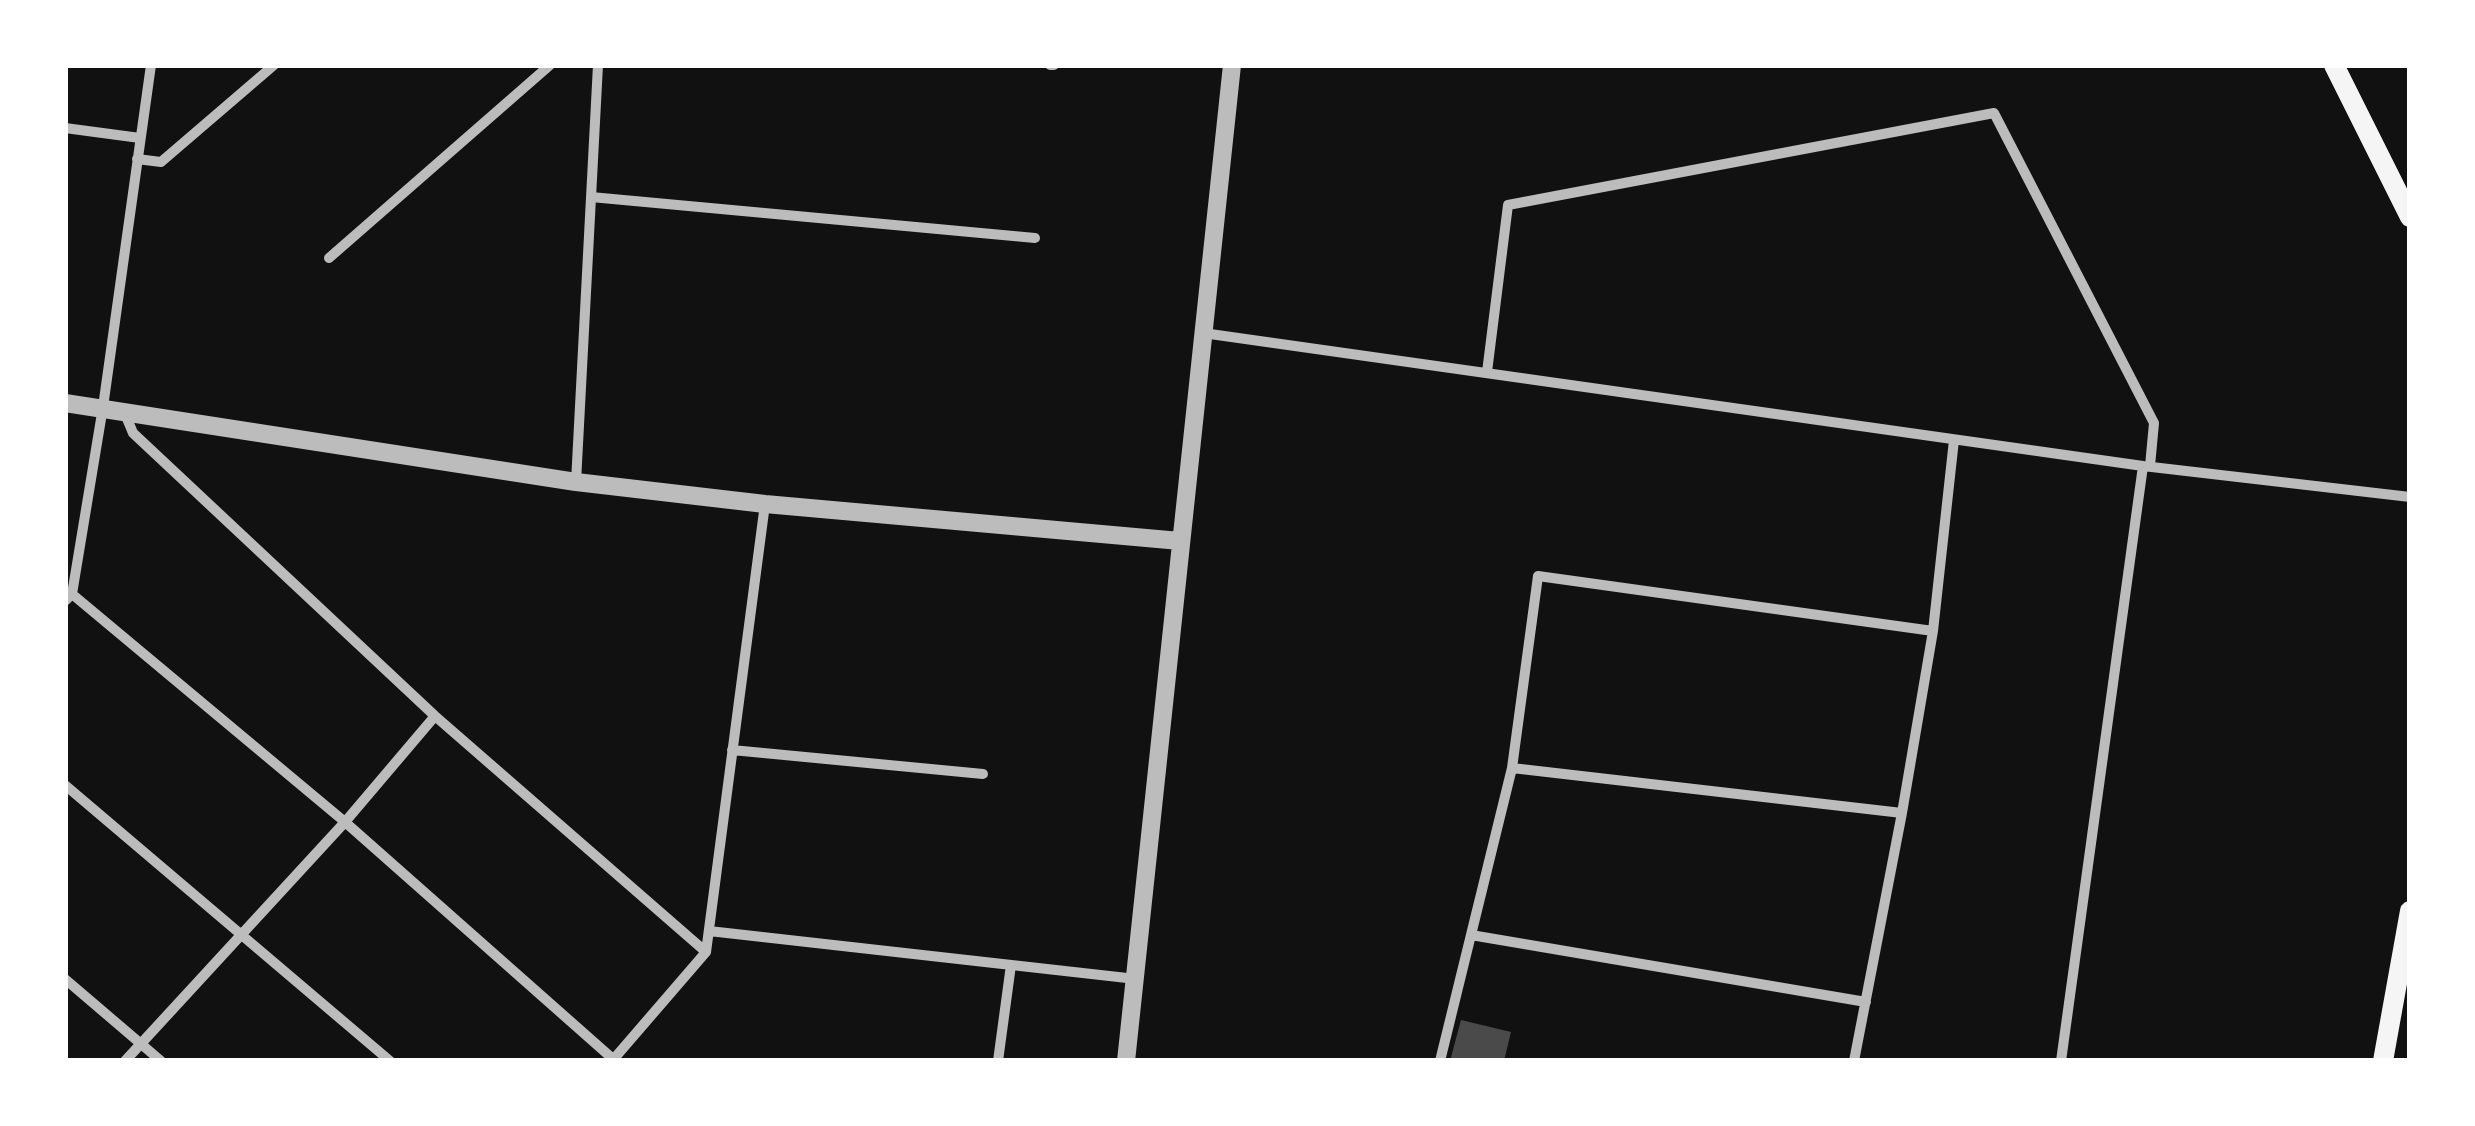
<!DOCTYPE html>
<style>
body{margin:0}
#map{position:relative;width:2475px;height:1126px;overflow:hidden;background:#111;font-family:"Archivo Narrow",sans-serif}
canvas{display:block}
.frame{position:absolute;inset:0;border:68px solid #fff;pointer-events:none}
</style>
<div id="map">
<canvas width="2475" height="1126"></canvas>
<div class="frame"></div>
</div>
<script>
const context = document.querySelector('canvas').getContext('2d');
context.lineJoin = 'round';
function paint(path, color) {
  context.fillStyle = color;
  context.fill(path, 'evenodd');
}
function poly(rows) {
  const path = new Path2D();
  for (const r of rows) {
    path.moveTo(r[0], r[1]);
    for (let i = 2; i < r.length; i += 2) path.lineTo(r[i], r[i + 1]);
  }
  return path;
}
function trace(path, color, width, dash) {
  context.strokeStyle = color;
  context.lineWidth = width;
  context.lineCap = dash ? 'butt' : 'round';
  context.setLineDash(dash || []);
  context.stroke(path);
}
const building = poly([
 [1461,1020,1511,1032,1504,1061,1450,1061]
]);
const minor = poly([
 [1050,65,1054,65],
 [65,128,140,138],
 [137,159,161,162,274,65],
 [591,197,1035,238],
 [329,258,550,65],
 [1203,333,2143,466],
 [1487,372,1508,205,1994,113,2154,423,2150,466],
 [123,409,133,433,435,716,706,952],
 [576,482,598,65],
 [72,594,345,822,613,1059],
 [65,601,72,594,103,407,151,65],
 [732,750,983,774],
 [1512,768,1902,813],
 [65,785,390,1061],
 [709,931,1136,979],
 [1471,935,1866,1002],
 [65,979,161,1061],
 [125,1061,345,822,435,716],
 [612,1061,706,952,765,504],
 [998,1061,1011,965],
 [1440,1061,1512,768,1538,576,1933,631],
 [1854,1061,1902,813,1933,631,1954,440],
 [2061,1061,2143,466,2410,497]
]);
const tertiary = poly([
 [65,403,576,482,765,504,1180,541],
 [1126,1061,1232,65]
]);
const secondary = poly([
 [2334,65,2410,217],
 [2383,1061,2410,911]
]);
paint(building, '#4a4a4a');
trace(minor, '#bcbcbc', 10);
trace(tertiary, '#bcbcbc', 18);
trace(secondary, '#f5f5f5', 20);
</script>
